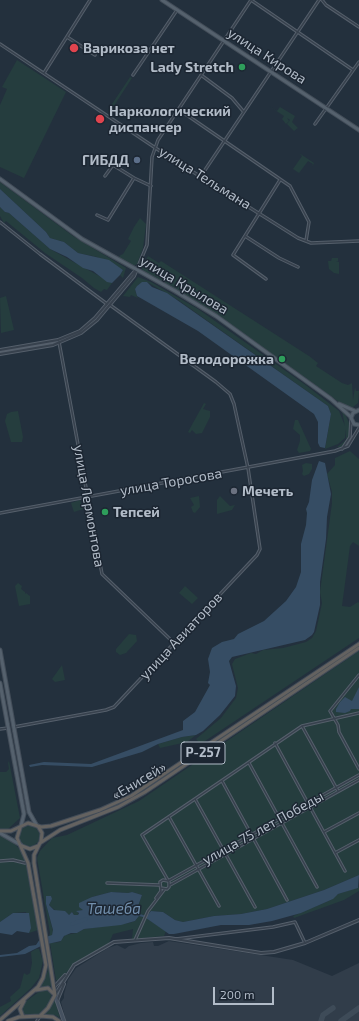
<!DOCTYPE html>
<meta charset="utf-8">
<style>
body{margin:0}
#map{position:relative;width:359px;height:1021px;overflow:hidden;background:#23303d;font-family:"Exo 2",sans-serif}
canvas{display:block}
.scale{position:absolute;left:213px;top:987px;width:61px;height:18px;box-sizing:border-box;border:2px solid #b2bcc8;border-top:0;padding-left:5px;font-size:12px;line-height:14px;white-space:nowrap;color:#b2bcc8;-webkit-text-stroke:3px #1c2632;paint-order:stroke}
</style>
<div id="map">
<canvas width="359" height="1021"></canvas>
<div class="scale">200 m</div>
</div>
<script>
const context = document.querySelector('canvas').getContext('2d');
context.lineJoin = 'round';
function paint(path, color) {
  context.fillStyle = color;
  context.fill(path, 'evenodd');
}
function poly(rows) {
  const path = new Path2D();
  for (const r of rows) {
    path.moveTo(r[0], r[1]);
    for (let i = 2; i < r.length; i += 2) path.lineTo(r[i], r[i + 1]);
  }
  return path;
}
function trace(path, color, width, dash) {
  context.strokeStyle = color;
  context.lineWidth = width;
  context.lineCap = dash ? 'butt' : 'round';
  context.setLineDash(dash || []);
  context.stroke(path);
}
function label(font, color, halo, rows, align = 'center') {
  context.font = font + ' "Exo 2",sans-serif';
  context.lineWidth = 3;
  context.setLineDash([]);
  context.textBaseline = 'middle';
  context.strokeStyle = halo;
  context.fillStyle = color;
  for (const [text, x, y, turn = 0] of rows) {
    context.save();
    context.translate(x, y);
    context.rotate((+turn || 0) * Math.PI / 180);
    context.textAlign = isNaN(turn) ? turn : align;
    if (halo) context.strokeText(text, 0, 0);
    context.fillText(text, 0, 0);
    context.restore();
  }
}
const airport = poly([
 [169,941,293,960,332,976,359,963,359,1021,66,1021,61,1002,64,998,64,994,68,980,76,968,108,948,117,945,125,949,129,946,141,943,153,942,154,946,158,946]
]);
const green = poly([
 [17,60,66,92,24,178,0,167,0,105,7,89,2,87],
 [130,77,132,78,110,112,108,110],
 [269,106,277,111,280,107,295,116,292,122,298,128,294,131,287,124,290,120,287,118,289,121,286,124,282,119,284,116],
 [299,153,314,163,312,167,313,164,308,161,299,173,293,169,302,156],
 [0,182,73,236,126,268,123,278,120,275,123,270,97,257,78,253,64,242,50,238,46,232,0,189],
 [0,207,5,212,9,213,50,249,112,283,107,290,104,289,101,292,94,288,82,278,45,253,6,221,4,223,0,216],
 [140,218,146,224,143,248,137,264,133,266,120,259,119,256,123,254,131,241,128,239,134,227],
 [148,256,159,263,161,261,309,356,318,363,316,366,342,383,348,385,352,383,353,400,355,387,356,391,359,391,358,403,353,407,346,407,233,326,143,271,142,267],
 [332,258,338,258,338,261,336,261,339,262,339,274,334,273,329,269,328,261,331,261],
 [138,277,151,282,198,309,307,386,339,411,345,426,342,411,346,416,349,423,349,436,345,443,341,447,337,447,346,440,346,429,345,438,338,444,325,449,331,414,328,406,178,300,147,282,139,284,135,289,137,297,140,299,131,295,130,297,123,296],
 [6,296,14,330,1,333,0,298],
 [204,403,206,404,203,409,210,411,210,417,202,433,196,434,192,430,190,433,188,432],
 [18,411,23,437,22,442,11,442,5,421,7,414,11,412],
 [295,420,298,420,311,449,310,451,299,453,297,450,300,441,300,435,293,429],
 [350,451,359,459,359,546,353,542,350,546,342,606,350,607,358,602,359,603,359,638,205,741,200,743,196,739,221,718,236,698,238,688,232,664,235,659,251,653,256,654,263,650,283,648,306,642,312,638,316,631,322,603,320,592,332,503,332,492,327,474,335,465,335,458],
 [306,463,312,464,312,469,309,474,304,476,302,474,303,471,302,465],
 [199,496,200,507,195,513,193,512,191,507,194,505,190,498],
 [220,496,230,506,235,505,232,510,217,514,217,500],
 [80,500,83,509,74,512,71,503],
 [18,583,22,586,21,589,25,592,25,594,26,593,30,596,30,604,19,606,15,586],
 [185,586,198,598,192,604,179,593],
 [129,634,136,635,137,641,126,653,120,655,116,652,116,649],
 [359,651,359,875,324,890,267,909,241,914,214,916,183,922,175,920,163,912,151,911,147,916,140,914,137,909,142,895,132,892,128,893,111,892,92,897,83,910,78,911,78,915,74,915,72,912,69,915,56,911,49,905,52,899,47,900,46,904,53,931,52,935,49,937,50,933,37,858,40,851,52,838,67,835,139,801],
 [62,665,65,680,55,682,52,679],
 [196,735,187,742,160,748,158,744,182,737],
 [9,761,20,818,8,829,0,829,0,772,6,772,9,769,8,763],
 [29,825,36,828,40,834,38,842,32,847,23,845,19,838,21,829],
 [0,835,13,842,24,854,38,930,29,933,26,912,13,913,0,922],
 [359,887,359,891,344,900,294,918,293,916,331,900,338,894],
 [139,916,146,918,166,931,164,936,132,939,133,929,113,934,108,945,77,962,58,981,56,980,50,943,60,942,65,935,77,933,84,929,129,923,135,921],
 [36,949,39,949,43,961,39,978,31,988,0,1016,0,1007,11,1001,10,997,20,988,24,973,27,975,30,973,32,963,31,952],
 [47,958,53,986,40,988,48,971],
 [43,989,49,990,51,995,50,1001,46,1008,41,1013,34,1016,24,1014,21,1009,25,1002],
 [55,1000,60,1018,55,1015,43,1016]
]);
const water = poly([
 [0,189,46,232,50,238,64,242,78,253,109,260,123,270,120,275,112,283,107,282,93,271,83,268,67,257,50,249,9,213,5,212,0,207],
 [142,282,147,282,152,287,167,293,328,406,331,414,325,448,320,447,318,443,318,422,314,414,198,331,137,296,135,289,137,286],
 [319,461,325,463,331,494,327,517,326,539,320,582,320,605,314,632,312,635,305,640,232,657,229,661,236,686,235,696,220,715,203,731,196,735,182,737,158,744,142,752,92,767,42,765,30,767,29,765,44,762,91,764,183,730,183,721,195,712,210,685,208,683,210,672,208,659,212,648,222,642,234,639,238,634,264,621,286,601,296,587,301,572,301,544,306,525,307,513,306,509,309,502,312,480],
 [359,687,359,709,351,709,350,711,345,713,336,712,336,709,340,702,345,697,352,701],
 [359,875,358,888,338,894,333,899,301,913,272,921,249,925,221,925,174,934,169,934,146,918,139,916,135,921,121,925,84,929,77,933,71,933,64,936,61,941,43,945,25,954,0,957,0,955,17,953,29,946,36,945,40,939,52,935,53,930,46,904,46,896,51,896,52,899,49,905,54,910,65,911,69,915,72,912,74,915,78,915,79,913,76,911,83,910,79,907,79,903,92,897,111,892,128,893,132,892,142,895,137,909,140,914,147,916,151,911,163,912,175,920,183,922,214,916,241,914,267,909,324,890],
 [13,913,29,913,31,928,29,933,17,931,12,935,0,933,0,922]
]);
const river = poly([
 [72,924,86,919]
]);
const taxiway = poly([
 [321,1021,323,1015,333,1008],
 [341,1021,359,1008]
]);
const minor = poly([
 [251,0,353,70],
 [322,0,326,5,359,27],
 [67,37,95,55],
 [0,44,163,153,298,238,311,243,359,241],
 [44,73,90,0],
 [133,75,177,10],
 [201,75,232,98,243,111],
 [178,109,290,186,309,222,306,241],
 [315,124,359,62],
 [105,176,113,165,134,178],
 [201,176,319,0],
 [97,215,108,220,134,178,151,186],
 [0,222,40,254,107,304],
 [245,236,279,258,298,267],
 [137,269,147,245,152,157,158,140,251,0],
 [266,279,233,255,280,180],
 [59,342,102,574,174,643],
 [342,449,350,437,351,419],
 [0,513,335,451,348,446,359,428],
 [359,675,330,711,338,725,339,732,359,769],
 [302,726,338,791],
 [14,727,106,710,114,707,257,555,260,549,248,468,234,404,230,394,216,382,110,305],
 [0,729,8,728],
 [275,743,345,871],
 [249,763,317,887],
 [222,781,287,900],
 [195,799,255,907],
 [169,817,219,906],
 [324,832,359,813],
 [335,853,359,840],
 [0,861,13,860,25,863],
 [168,881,359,775],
 [107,883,159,885],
 [170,885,359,780],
 [161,888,167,889,169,887,169,882,142,835,302,726,359,713],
 [156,898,161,891,160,882,163,880,168,881],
 [176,939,273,927,295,922,305,943],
 [135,940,148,911,164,890],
 [37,1021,40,1016]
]);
const tertiary = poly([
 [0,350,58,340,80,331,95,318,135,271],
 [0,354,53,345,81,333,97,320,134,276,137,269],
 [55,986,65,975],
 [55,995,74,965,114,942,169,938,261,953,274,952,305,943,359,920],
 [57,1001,64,984]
]);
const secondary = poly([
 [55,995,64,1021]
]);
const primary = poly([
 [162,0,359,130],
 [0,179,82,239,175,291,216,316,331,399,351,417],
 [339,404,355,411],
 [359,410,353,413,351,418,354,424,359,425],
 [0,650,29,812,37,826],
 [0,683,24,814,21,826],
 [0,833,21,845]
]);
const trunk = poly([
 [38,826,42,833,41,841],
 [0,831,11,831,28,823,41,827,51,826,100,810,131,796,359,644],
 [22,846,30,849,38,846],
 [36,990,48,988,55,995],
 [40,1016,53,1017,59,1021],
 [23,1017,20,1009,24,1001],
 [0,1020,38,987,43,978,46,965,28,863,17,838,20,828],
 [8,1021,19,1017,40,1016,48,1008,55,995,34,863,34,855,40,843,60,830,118,807,145,792,359,648]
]);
const markers = [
 [74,48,5,"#e0444e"],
 [242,67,4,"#2e9e5b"],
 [100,119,5,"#e0444e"],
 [137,160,4,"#5c6f8a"],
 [282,359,4,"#2e9e5b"],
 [234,491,4,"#6b7280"],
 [105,512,4,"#2e9e5b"]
];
const shields = [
 [203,753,44]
];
const shieldNames = [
 ["Р-257",203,753]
];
const poiNames = [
 ["Варикоза нет",83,48],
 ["Lady Stretch",234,67,"right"],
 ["Наркологический",109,111],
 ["диспансер",109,127],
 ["ГИБДД",129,160,"right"],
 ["Велодорожка",274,359,"right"],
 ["Мечеть",242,491],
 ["Тепсей",113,512]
];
const streetNames = [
 ["улица Кирова",267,56,33],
 ["улица Тельмана",205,178,32],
 ["улица Крылова",184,285,31],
 ["улица Торосова",171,482,-10],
 ["улица Лермонтова",89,506,80],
 ["улица Авиаторов",181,636,-47],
 ["«Енисей»",139,781,-31],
 ["улица 75 лет Победы",263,828,-29]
];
const waterNames = [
 ["Ташеба",114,909]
];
paint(airport, '#313d4a');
paint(green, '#253d3e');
paint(water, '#364d64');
trace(river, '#364d64', 3.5);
trace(taxiway, '#3e4b58', 5.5);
trace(minor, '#555f6b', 3.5);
trace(tertiary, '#555f6b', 4);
trace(secondary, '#555f6b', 4.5);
trace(primary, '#434d59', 5);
trace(trunk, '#424c58', 5);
trace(minor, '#37414d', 1.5);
trace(tertiary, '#37414d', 2);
trace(secondary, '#455160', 2.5);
trace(primary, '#55616d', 3);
trace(trunk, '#646260', 3);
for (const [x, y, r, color] of markers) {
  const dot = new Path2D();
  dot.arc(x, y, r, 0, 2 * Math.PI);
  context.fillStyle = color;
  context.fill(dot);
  trace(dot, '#1c2632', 1.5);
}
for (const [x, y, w] of shields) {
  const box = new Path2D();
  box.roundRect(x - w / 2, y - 11, w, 22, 3);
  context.fillStyle = '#1c2632';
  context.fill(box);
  trace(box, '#b2bcc8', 1);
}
label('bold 13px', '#b2bcc8', null, shieldNames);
label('bold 14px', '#b2bcc8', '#1c2632', poiNames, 'left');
label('14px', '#b2bcc8', '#1c2632', streetNames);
label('italic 15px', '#728fac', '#1c2632', waterNames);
</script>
